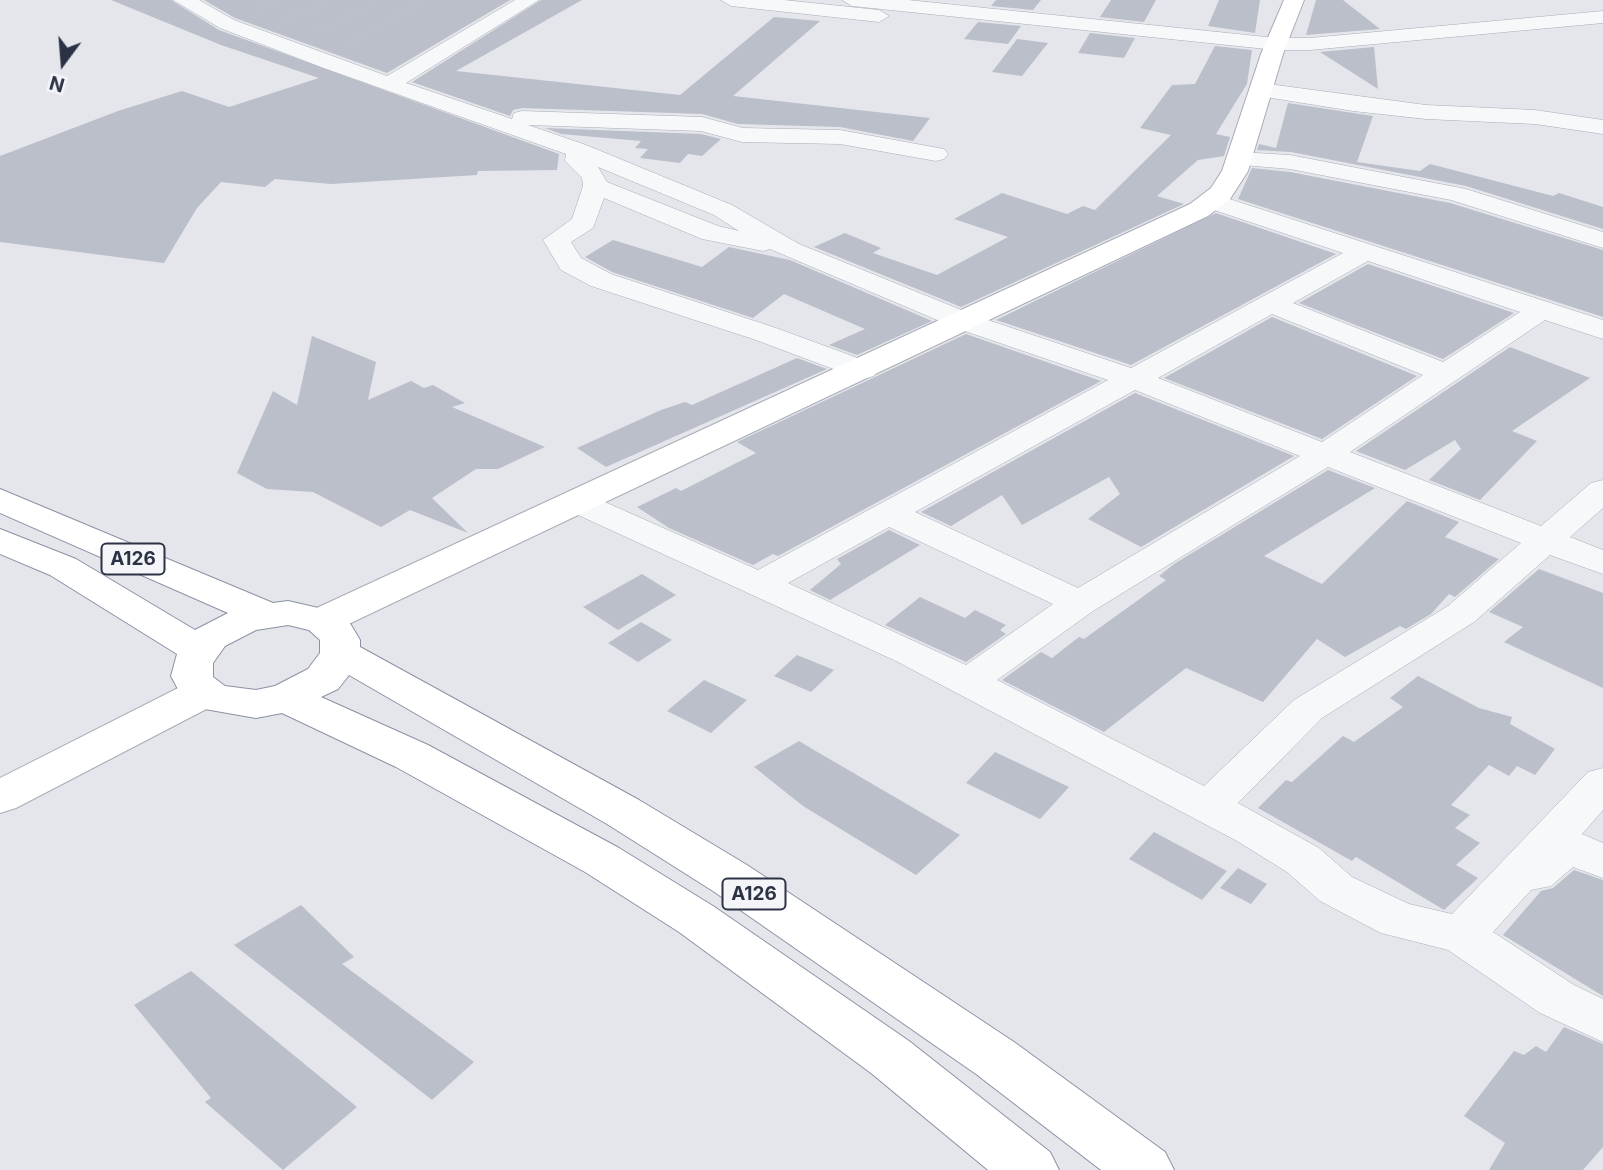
<!DOCTYPE html>
<style>
body{margin:0}
#map{position:relative;width:1603px;height:1170px;overflow:hidden;background:#e4e6ec;font-family:Inter,sans-serif}
canvas{display:block}
.north{position:absolute;left:28px;top:28px;width:70px;height:70px;-webkit-text-stroke:5px #f4f5f9;paint-order:stroke;rotate:196deg;font-size:19px;font-weight:700;line-height:28px;text-align:center;color:#2b3244}
.north::after{content:'';display:block;margin:auto;width:24px;height:32px;background:#2b3244;clip-path:polygon(50% 0,100% 100%,50% 72%,0 100%)}
</style>
<div id="map">
<canvas width="1603" height="1170"></canvas>
<div class="north">N</div>
</div>
<script>
const context = document.querySelector('canvas').getContext('2d');
context.lineJoin = 'round';
function paint(path, color) {
  context.fillStyle = color;
  context.fill(path, 'evenodd');
}
function poly(rows) {
  const path = new Path2D();
  for (const r of rows) {
    path.moveTo(r[0], r[1]);
    for (let i = 2; i < r.length; i += 2) path.lineTo(r[i], r[i + 1]);
  }
  return path;
}
function trace(path, color, width, dash) {
  context.strokeStyle = color;
  context.lineWidth = width;
  context.lineCap = dash ? 'butt' : 'round';
  context.setLineDash(dash || []);
  context.stroke(path);
}
function label(font, color, halo, rows, align = 'center') {
  context.font = font + ' Inter,sans-serif';
  context.lineWidth = 6;
  context.setLineDash([]);
  context.textBaseline = 'middle';
  context.strokeStyle = halo;
  context.fillStyle = color;
  for (const [text, x, y, turn = 0] of rows) {
    context.save();
    context.translate(x, y);
    context.rotate((+turn || 0) * Math.PI / 180);
    context.textAlign = isNaN(turn) ? turn : align;
    if (halo) context.strokeText(text, 0, 0);
    context.fillText(text, 0, 0);
    context.restore();
  }
}
const building = poly([
 [111,0,171,0,219,30,559,154,557,170,478,171,477,175,331,184,275,179,265,187,221,182,197,208,164,263,0,242,0,156,118,111,182,91,229,107,319,78,221,45],
 [204,0,510,0,387,73,235,18],
 [541,0,582,0,456,71,680,95,774,17,820,21,733,96,930,118,913,141,840,127,738,124,702,114,522,108,513,110,510,116,412,82],
 [996,0,1041,0,1033,10,991,6],
 [1111,0,1156,0,1144,22,1100,17],
 [1219,0,1260,0,1255,33,1208,26],
 [1316,0,1343,0,1380,29,1306,35],
 [978,22,1021,26,1008,44,964,39],
 [1090,33,1135,38,1124,58,1078,53],
 [1017,39,1048,43,1022,76,992,72],
 [1215,46,1252,50,1247,84,1216,134,1230,137,1224,156,1198,160,1157,196,1184,204,961,307,814,247,845,233,881,248,873,253,937,275,1008,237,954,219,1002,193,1067,214,1083,206,1095,210,1171,135,1140,128,1172,85,1195,84],
 [1374,47,1378,89,1320,52],
 [1288,103,1373,116,1357,162,1420,171,1430,164,1553,196,1559,193,1603,207,1603,229,1466,186,1291,152,1257,150,1259,144,1276,148],
 [545,128,701,134,721,139,702,156,688,154,680,163,640,158,648,149,635,148,641,141,561,134],
 [1252,168,1290,172,1450,203,1603,250,1603,317,1238,199],
 [1216,213,1336,254,1131,365,996,320],
 [613,240,702,267,729,247,790,260,932,321,857,355,829,345,865,329,784,294,753,318,612,272,585,257],
 [1368,264,1514,313,1443,359,1299,303],
 [1272,317,1417,376,1322,439,1164,378],
 [966,334,1101,381,778,556,773,554,753,565,669,528,637,507,676,488,681,491,756,453,737,442],
 [312,336,376,362,368,400,411,381,424,388,433,385,465,403,452,407,545,447,498,469,476,469,432,498,468,533,410,510,381,527,313,492,267,489,237,473,273,391,297,405],
 [1510,347,1590,378,1512,431,1537,441,1480,500,1429,480,1461,449,1455,440,1405,470,1356,451],
 [797,358,827,369,606,467,577,448,661,410,685,402,692,405],
 [1135,393,1294,456,1141,547,1088,519,1120,494,1109,477,1022,525,1002,495,951,526,921,512],
 [1328,470,1375,488,1264,556,1322,584,1407,501,1459,522,1445,537,1499,559,1455,597,1449,594,1431,614,1406,629,1400,626,1345,657,1317,639,1263,702,1186,668,1104,732,1002,680,1041,652,1052,658,1079,637,1084,639,1166,580,1159,576,1174,564],
 [889,530,920,545,830,600,810,590,841,564,837,559],
 [1539,569,1603,593,1603,688,1504,642,1523,627,1489,612],
 [642,574,676,595,618,630,583,607],
 [920,597,965,618,975,610,1006,625,1000,630,1006,634,966,662,885,625],
 [641,622,672,640,638,662,608,643],
 [797,655,834,670,811,692,774,676],
 [1418,676,1479,708,1512,717,1510,724,1555,749,1535,775,1517,766,1509,776,1489,765,1451,805,1470,815,1455,828,1480,843,1456,865,1478,878,1444,910,1356,857,1352,861,1258,808,1286,780,1292,782,1343,736,1354,742,1403,707,1390,698],
 [704,680,747,700,711,733,667,711],
 [799,741,814,750,960,835,916,875,803,806,754,767],
 [995,752,1069,787,1040,819,966,783],
 [1154,832,1227,871,1202,900,1129,859],
 [1238,868,1267,884,1251,904,1220,888],
 [1574,870,1603,880,1603,996,1503,935,1541,891,1553,888],
 [301,905,354,957,342,964,474,1062,432,1100,234,945],
 [191,971,357,1107,283,1170,205,1102,211,1098,134,1005],
 [1564,1027,1603,1044,1603,1147,1583,1170,1489,1170,1505,1143,1464,1116,1514,1051,1524,1055,1536,1046,1546,1052]
]);
const path = poly([
 [256,11,280,0],
 [286,20,331,0],
 [318,32,380,0],
 [348,44,426,0]
]);
const street = poly([
 [173,0,199,0,234,20,387,76,515,0,539,0,406,83,512,119,514,113,522,111,702,117,743,128,840,130,944,149,948,154,944,159,936,161,840,144,742,142,701,131,528,125,586,145,732,205,799,244,976,316,1131,368,1343,253,1202,206,1198,201,1202,196,1211,193,1603,320,1603,339,1545,320,1350,452,1541,526,1591,483,1603,480,1603,508,1570,537,1603,550,1603,574,1550,555,1474,622,1322,718,1238,803,1319,848,1352,877,1409,904,1452,914,1588,772,1603,768,1603,810,1582,834,1603,843,1603,878,1573,867,1551,886,1531,890,1493,932,1574,985,1603,999,1603,1042,1540,1013,1448,950,1381,933,1320,901,1287,872,1237,841,896,661,565,509,560,502,565,495,577,492,589,495,758,570,1108,380,956,328,770,249,763,251,702,239,604,198,593,228,571,242,581,258,611,274,776,328,874,364,878,370,874,376,863,379,852,376,756,340,591,286,561,270,543,240,572,219,583,186,582,178,565,161,566,154,321,67,220,28,173,0],
 [598,167,714,215,739,231,718,226,607,182,598,167],
 [1368,261,1520,312,1443,362,1293,303,1368,261],
 [1272,314,1423,375,1322,442,1158,378,1272,314],
 [1135,390,1300,456,1078,588,915,512,1135,390],
 [1328,467,1521,543,1448,606,1294,700,1204,786,997,680,1093,611,1328,467],
 [889,527,1053,604,966,665,788,583,889,527],
 [721,0,784,0,879,10,889,16,879,22,731,6,721,0],
 [842,0,908,0,1276,38,1310,38,1603,11,1603,23,1310,50,1276,50,852,6,842,0],
 [1261,83,1426,105,1535,110,1603,120,1603,134,1535,124,1426,119,1353,111,1253,95,1250,90,1261,83],
 [1239,152,1290,155,1466,189,1603,232,1603,248,1451,200,1290,169,1231,164,1227,159,1231,154,1239,152]
]);
const secondary = poly([
 [1284,0,1304,0,1283,54,1248,171,1230,199,1208,216,336,630,322,633,308,630,302,621,308,612,1190,204,1211,188,1222,171,1261,54,1284,0],
 [203,679,218,683,224,693,218,703,16,808,0,813,0,778,188,683,203,679]
]);
const highway = poly([
 [0,489,273,603,288,601,336,612,348,620,360,640,360,647,639,800,747,865,1014,1042,1165,1152,1174,1170,1101,1170,976,1074,713,891,607,824,349,675,338,689,321,697,428,745,619,848,713,906,909,1041,1050,1152,1059,1170,988,1170,871,1073,679,932,585,872,396,767,282,713,256,718,199,708,181,695,171,676,177,654,50,575,0,554,0,529,76,559,195,630,228,613,0,513,0,489],
 [288,625,309,630,320,640,320,653,308,669,275,686,256,690,225,686,213,677,213,663,225,646,256,630,288,625]
]);
const shields = [
 [133,559,63],
 [754,894,63]
];
const shieldNames = [
 ["A126",133,559],
 ["A126",754,894]
];
paint(building, '#bbbfc9');
trace(street, '#a9acb6', 1);
trace(secondary, '#a9acb6', 2);
trace(highway, '#8b92a3', 2);
trace(path, '#bec1c7', 2.5, [3.5, 3.5]);
paint(street, '#f7f8fa');
paint(secondary, '#fff');
paint(highway, '#fff');
for (const [x, y, w] of shields) {
  const box = new Path2D();
  box.roundRect(x - w / 2, y - 15.5, w, 31, 5);
  context.fillStyle = '#f4f5f9';
  context.fill(box);
  trace(box, '#2b3244', 2);
}
label('bold 19px', '#2b3244', null, shieldNames);
</script>
